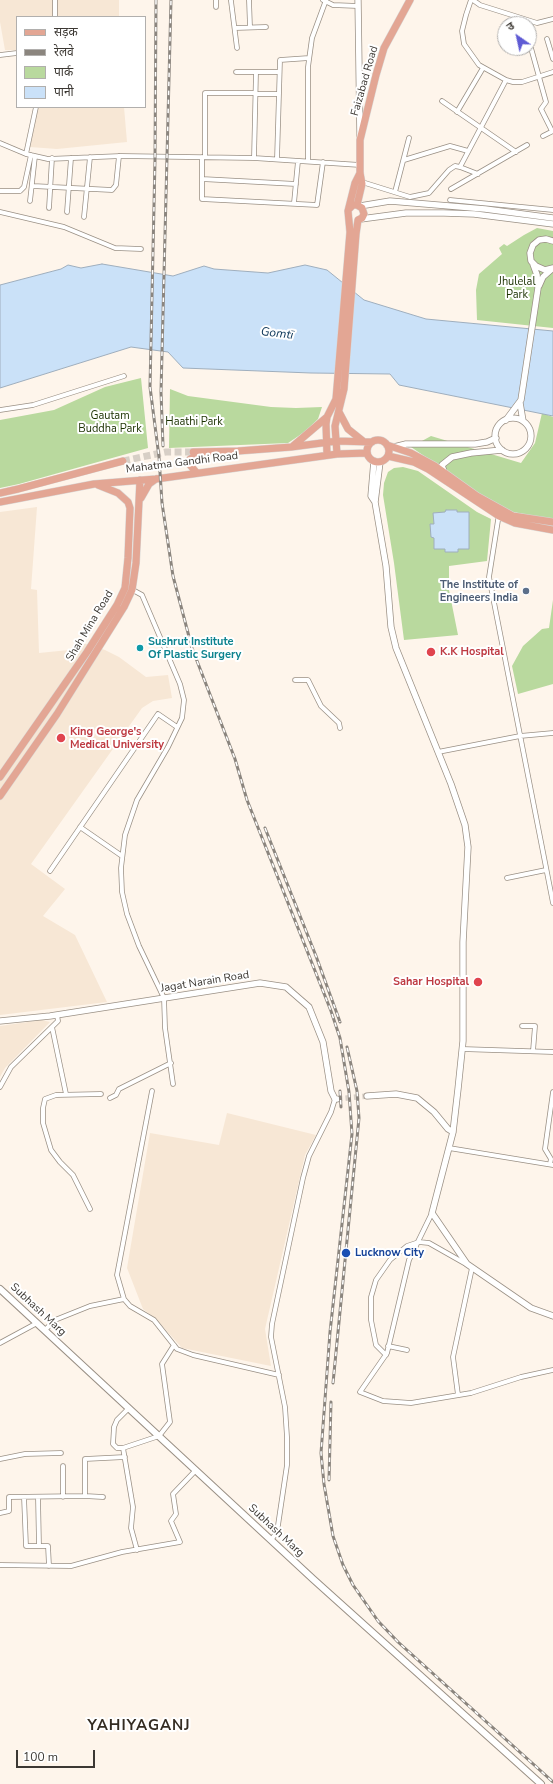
<!DOCTYPE html>
<meta charset="utf-8">
<style>
body{margin:0}
#map{position:relative;width:553px;height:1784px;overflow:hidden;background:#fef5eb;font-family:"Nunito Sans","Noto Sans Devanagari",sans-serif}
canvas{display:block}
.legend{position:absolute;left:16px;top:16px;width:130px;height:92px;box-sizing:border-box;background:#fff;border:1px solid #b1afad;margin:0;padding:5px 7px;list-style:none;font-size:12px;color:#3c3833}
.legend li{display:flex;align-items:center;gap:8px;height:20px}
.legend b{width:20px;border:1px solid #b1afad}
.north{position:absolute;left:497px;top:16px;width:40px;height:40px;box-sizing:border-box;background:#fff;border:1px solid #b1afad;border-radius:50%;rotate:326deg;font-size:11px;font-weight:700;line-height:16px;text-align:center;color:#3c3833}
.north::after{content:'';display:block;margin:auto;width:14px;height:18px;background:#5f5bd4;clip-path:polygon(50% 0,100% 100%,50% 72%,0 100%)}
.scale{position:absolute;left:16px;top:1750px;width:79px;height:18px;box-sizing:border-box;border:2px solid #3c3833;border-top:0;padding-left:5px;font-size:12px;line-height:14px;white-space:nowrap;color:#3c3833;-webkit-text-stroke:3px #fff;paint-order:stroke}
</style>
<div id="map">
<canvas width="553" height="1784"></canvas>
<ul class="legend">
<li><b style="height:5px;background:#e3a694"></b>सड़क</li>
<li><b style="height:5px;background:#8b857e"></b>रेलवे</li>
<li><b style="height:11px;background:#b9d99e"></b>पार्क</li>
<li><b style="height:11px;background:#cae1f8"></b>पानी</li>
</ul>
<div class="north">उ</div>
<div class="scale">100 m</div>
</div>
<script>
const context = document.querySelector('canvas').getContext('2d');
context.lineJoin = 'round';
function paint(path, color) {
  context.fillStyle = color;
  context.fill(path, 'evenodd');
}
function poly(rows) {
  const path = new Path2D();
  for (const r of rows) {
    if (r.length === 3) {
      path.moveTo(r[0] + r[2], r[1]);
      path.arc(r[0], r[1], r[2], 0, 2 * Math.PI);
      continue;
    }
    path.moveTo(r[0], r[1]);
    for (let i = 2; i < r.length; i += 2) path.lineTo(r[i], r[i + 1]);
  }
  return path;
}
function trace(path, color, width, dash) {
  context.strokeStyle = color;
  context.lineWidth = width;
  context.lineCap = dash ? 'butt' : 'round';
  context.setLineDash(dash || []);
  context.stroke(path);
}
function label(font, color, halo, rows, align = 'center') {
  context.font = font + ' "Nunito Sans",sans-serif';
  context.lineWidth = 4;
  context.setLineDash([]);
  context.textBaseline = 'middle';
  context.strokeStyle = halo;
  context.fillStyle = color;
  for (const [text, x, y, turn = 0] of rows) {
    context.save();
    context.translate(x, y);
    context.rotate((+turn || 0) * Math.PI / 180);
    context.textAlign = isNaN(turn) ? turn : align;
    if (halo) context.strokeText(text, 0, 0);
    context.fillText(text, 0, 0);
    context.restore();
  }
}
const built = poly([
 [0,0,119,0,119,17,17,17,17,50,5,50,0,22],
 [38,107,124,107,127,142,57,149,30,147],
 [37,507,31,589,37,590,39,653,79,649,83,643,105,650,119,657,146,677,168,675,172,698,153,701,142,708,31,864,65,889,43,916,75,935,107,1002,0,1015,0,512],
 [42,1020,50,1022,5,1068,0,1077,0,1026],
 [227,1113,316,1135,305,1155,265,1329,271,1366,182,1348,156,1319,143,1309,127,1268,150,1133,219,1145]
]);
const green = poly([
 [537,228,553,231,553,328,477,320,476,290,479,274,502,254,499,248,504,244,507,246,524,235],
 [141,378,148,448,19,484,0,488,0,420,54,410,105,387],
 [170,389,188,396,271,407,296,408,322,407,318,419,306,431,288,443,169,448],
 [542,413,553,417,553,520,513,512,482,496,411,447,431,436,521,463,535,443],
 [403,467,418,471,477,512,491,519,487,561,449,566,449,590,458,635,404,640,394,563,383,495,384,483,388,472,394,468],
 [553,600,553,684,518,694,512,666,523,646,542,629,549,628]
]);
const water = poly([
 [102,264,173,276,204,266,214,269,268,273,305,265,327,270,364,300,426,319,553,331,553,416,399,385,390,374,311,373,183,368,168,352,131,347,0,388,0,285,61,269,68,265,81,268,102,264],
 [446,510,457,510,457,512,469,512,469,549,458,549,458,552,445,552,445,549,434,549,434,538,431,537,430,524,434,524,433,513,445,512,446,510]
]);
const tertiaryTunnel = poly([
 [337,1099,367,1096]
]);
const primaryTunnel = poly([
 [123,461,166,452,193,452]
]);
const minor = poly([
 [216,0,216,7],
 [249,0,250,27],
 [323,0,333,5,358,6],
 [471,0,466,15,462,31,464,44,479,65,506,80,513,82,522,82,553,72],
 [473,0,480,5,537,23,553,19],
 [231,1,237,48],
 [55,17,55,0],
 [235,28,266,27],
 [547,39,553,59],
 [531,48,546,102,541,109,552,131],
 [0,55,17,53],
 [236,72,279,72],
 [255,94,279,94],
 [442,101,516,152],
 [457,112,483,68],
 [543,136,553,131],
 [0,143,26,154,48,159,121,156,254,158,360,165],
 [26,154,36,107],
 [202,157,202,199,317,205,323,162],
 [205,157,205,93,255,93],
 [254,158,256,72],
 [277,159,280,60,309,58],
 [404,160,450,146,468,151],
 [308,161,308,67,312,38,326,0],
 [478,174,460,167,506,80],
 [202,179,296,184],
 [362,182,410,197,429,193,449,170,455,166,460,167],
 [33,186,112,190,116,185,119,156],
 [451,189,527,145],
 [0,191,20,191,24,187,31,155],
 [395,192,409,138],
 [450,200,553,210],
 [30,201,35,156],
 [294,203,298,161],
 [49,208,52,158],
 [0,212,64,227,115,248,141,249],
 [67,212,71,158],
 [84,217,90,157],
 [0,410,33,405,124,376],
 [499,514,489,577,553,903],
 [131,589,142,595,180,684,184,700,182,718,168,747,137,800,125,835,121,868,122,892,127,914,139,946,164,998,165,1028,173,1084],
 [295,680,308,680,321,706,339,723,340,728],
 [438,752,520,736,553,733],
 [80,827,122,856],
 [50,871,158,714,177,727],
 [507,878,546,870],
 [522,1026,535,1026,533,1051],
 [52,1027,66,1094],
 [462,1049,553,1052],
 [0,1087,11,1067,58,1021,57,1015],
 [152,1091,117,1275,124,1299,130,1306,154,1320,177,1349,193,1355,279,1375],
 [110,1098,116,1095,119,1089,171,1063],
 [449,1148,553,1165],
 [550,1164,551,1159,545,1149,553,1092],
 [90,1209,73,1175,60,1162,51,1150,43,1123,43,1108,45,1099,56,1095,101,1094],
 [432,1213,409,1260,387,1353,360,1392,383,1401,411,1403,471,1393,521,1377,553,1370],
 [45,1330,55,1320,90,1306,124,1299],
 [0,1343,37,1323],
 [388,1346,407,1350],
 [386,1355,376,1345,371,1320,371,1297,376,1280,390,1260,407,1246,419,1242,429,1243,466,1264],
 [458,1395,453,1357,472,1268],
 [129,1408,117,1420,114,1427,113,1444,117,1448,123,1448,159,1436,170,1422,162,1364,174,1345],
 [123,1448,133,1507,131,1528,137,1550],
 [0,1459,25,1454,61,1453],
 [85,1496,103,1497],
 [24,1497,26,1546,39,1546],
 [38,1497,39,1546,48,1546,49,1566],
 [63,1497,63,1466],
 [0,1513,9,1511,9,1497,85,1496,85,1459,125,1457],
 [271,1540,277,1532,287,1465,287,1437,285,1407,271,1337,272,1324,303,1178,309,1156,331,1112,335,1099],
 [0,1565,71,1566,122,1552,180,1542,171,1521,176,1514,173,1494,196,1470]
]);
const tertiary = poly([
 [358,0,360,136],
 [360,206,390,201,485,209,553,218],
 [361,219,406,213,444,213,474,214,553,224],
 [553,241,546,239,539,240,533,245,530,253,531,261,536,266,545,270,553,268],
 [539,286,543,277,552,269],
 [520,403,523,421],
 [513,436,18],
 [506,420,521,400,538,288,537,275,533,264],
 [394,447,406,444,475,444,487,442,496,438],
 [374,461,371,496,375,502,386,566,391,627,396,648,451,784,465,825,468,847,463,942,463,1041,458,1089,453,1132,432,1213,467,1264,531,1308,553,1316],
 [444,472,442,465,452,457,471,453,502,450],
 [375,502,380,462],
 [0,1021,50,1016,260,983,286,987,309,1007,323,1042,331,1091,335,1099,337,1099],
 [367,1096,396,1094,417,1098,434,1112,448,1129,453,1132]
]);
const secondary = poly([
 [0,1289,313,1579,541,1784]
]);
const primary = poly([
 [357,205,362,184,360,173,360,140,376,75,384,48,410,0],
 [339,412,348,429,363,441],
 [378,451,11],
 [387,445,411,453,435,466,477,496,513,516,553,522],
 [293,446,327,417],
 [193,452,238,451,291,447,337,441,372,442],
 [337,454,335,426,344,389,356,234,358,220,362,218,364,214,362,208,357,205,353,205,349,209],
 [327,455,326,424,327,417,336,399,350,232,348,211,355,183,360,173],
 [388,456,414,462,428,469,499,516,515,523,553,530],
 [196,472,190,465,190,459,195,456,201,455],
 [0,493,18,489,123,461],
 [141,498,149,484,156,479],
 [0,502,94,484,156,479,337,454,367,453],
 [0,777,87,652,117,605,125,588,128,558,130,508,128,502,118,493,98,485],
 [0,796,57,714,124,607,132,590,136,563,140,480]
]);
const rail = poly([
 [156,0,155,160,150,387,159,457,162,503,173,576,192,648,235,759,247,800,331,1011,340,1038,349,1092,352,1134,330,1332,321,1453,324,1484,333,1536,343,1565,353,1585,378,1621,398,1642,553,1782],
 [163,446,161,392,171,0],
 [265,828,316,956,340,1022],
 [340,1091,341,1107],
 [333,1383,359,1118,357,1091,347,1047],
 [329,1480,331,1402]
]);
const markers = [
 [526,591,4,"#5c6f8a"],
 [140,648,4,"#0f9aa8"],
 [431,652,5,"#e0444e"],
 [61,738,5,"#e0444e"],
 [478,982,5,"#e0444e"],
 [346,1253,5,"#1a4fb4"]
];
const streetNames = [
 ["Faizabad Road",365,81,-74],
 ["Mahatma Gandhi Road",182,463,-7],
 ["Shah Mina Road",90,626,-59],
 ["Jagat Narain Road",205,982,-9],
 ["Subhash Marg",38,1310,43],
 ["Subhash Marg",276,1531,43]
];
const parkNames = [
 ["Jhulelal",517,282],
 ["Park",517,295],
 ["Gautam",110,416],
 ["Buddha Park",110,429],
 ["Haathi Park",194,422]
];
const serviceNames = [
 ["The Institute of",518,585],
 ["Engineers India",518,598]
];
const cultureNames = [
 ["Sushrut Institute",148,642],
 ["Of Plastic Surgery",148,655]
];
const healthNames = [
 ["K.K Hospital",440,652],
 ["King George's",70,732],
 ["Medical University",70,745],
 ["Sahar Hospital",469,982,"right"]
];
const transitNames = [
 ["Lucknow City",355,1253]
];
const waterNames = [
 ["Gomtī",277,334,7]
];
const districtNames = [
 ["YAHIYAGANJ",139,1726]
];
paint(built, '#f7e7d5');
paint(green, '#b9d99e');
paint(water, '#cae1f8');
trace(water, '#9faebd', 1);
trace(tertiaryTunnel, '#d7cfc6', 5.5, [5.5, 3]);
trace(primaryTunnel, '#d7cfc6', 7, [7, 3.5]);
trace(minor, '#9a9085', 5.5);
trace(tertiary, '#9a9085', 7);
trace(secondary, '#9a9085', 8);
trace(primary, '#d8d7d6', 8);
trace(minor, '#fff', 4);
trace(tertiary, '#fff', 5.5);
trace(secondary, '#fff', 6);
trace(primary, '#e3a694', 7);
trace(rail, '#8b857e', 3);
trace(rail, '#fff', 1.5, [4.5]);
for (const [x, y, r, color] of markers) {
  const dot = new Path2D();
  dot.arc(x, y, r, 0, 2 * Math.PI);
  context.fillStyle = color;
  context.fill(dot);
  trace(dot, '#fff', 1.5);
}
label('11px', '#3c3833', '#fff', streetNames);
label('11px', '#1b3100', '#fff', parkNames);
label('bold 11px', '#4e5e75', '#fff', serviceNames, 'right');
label('bold 11px', '#0d838f', '#fff', cultureNames, 'left');
label('bold 11px', '#be3a42', '#fff', healthNames, 'left');
label('bold 11px', '#164399', '#fff', transitNames, 'left');
label('italic 12px', '#063154', '#fff', waterNames);
context.letterSpacing = '1px';
label('bold 15px', '#342c22', '#fff', districtNames);
context.letterSpacing = '0px';
</script>
